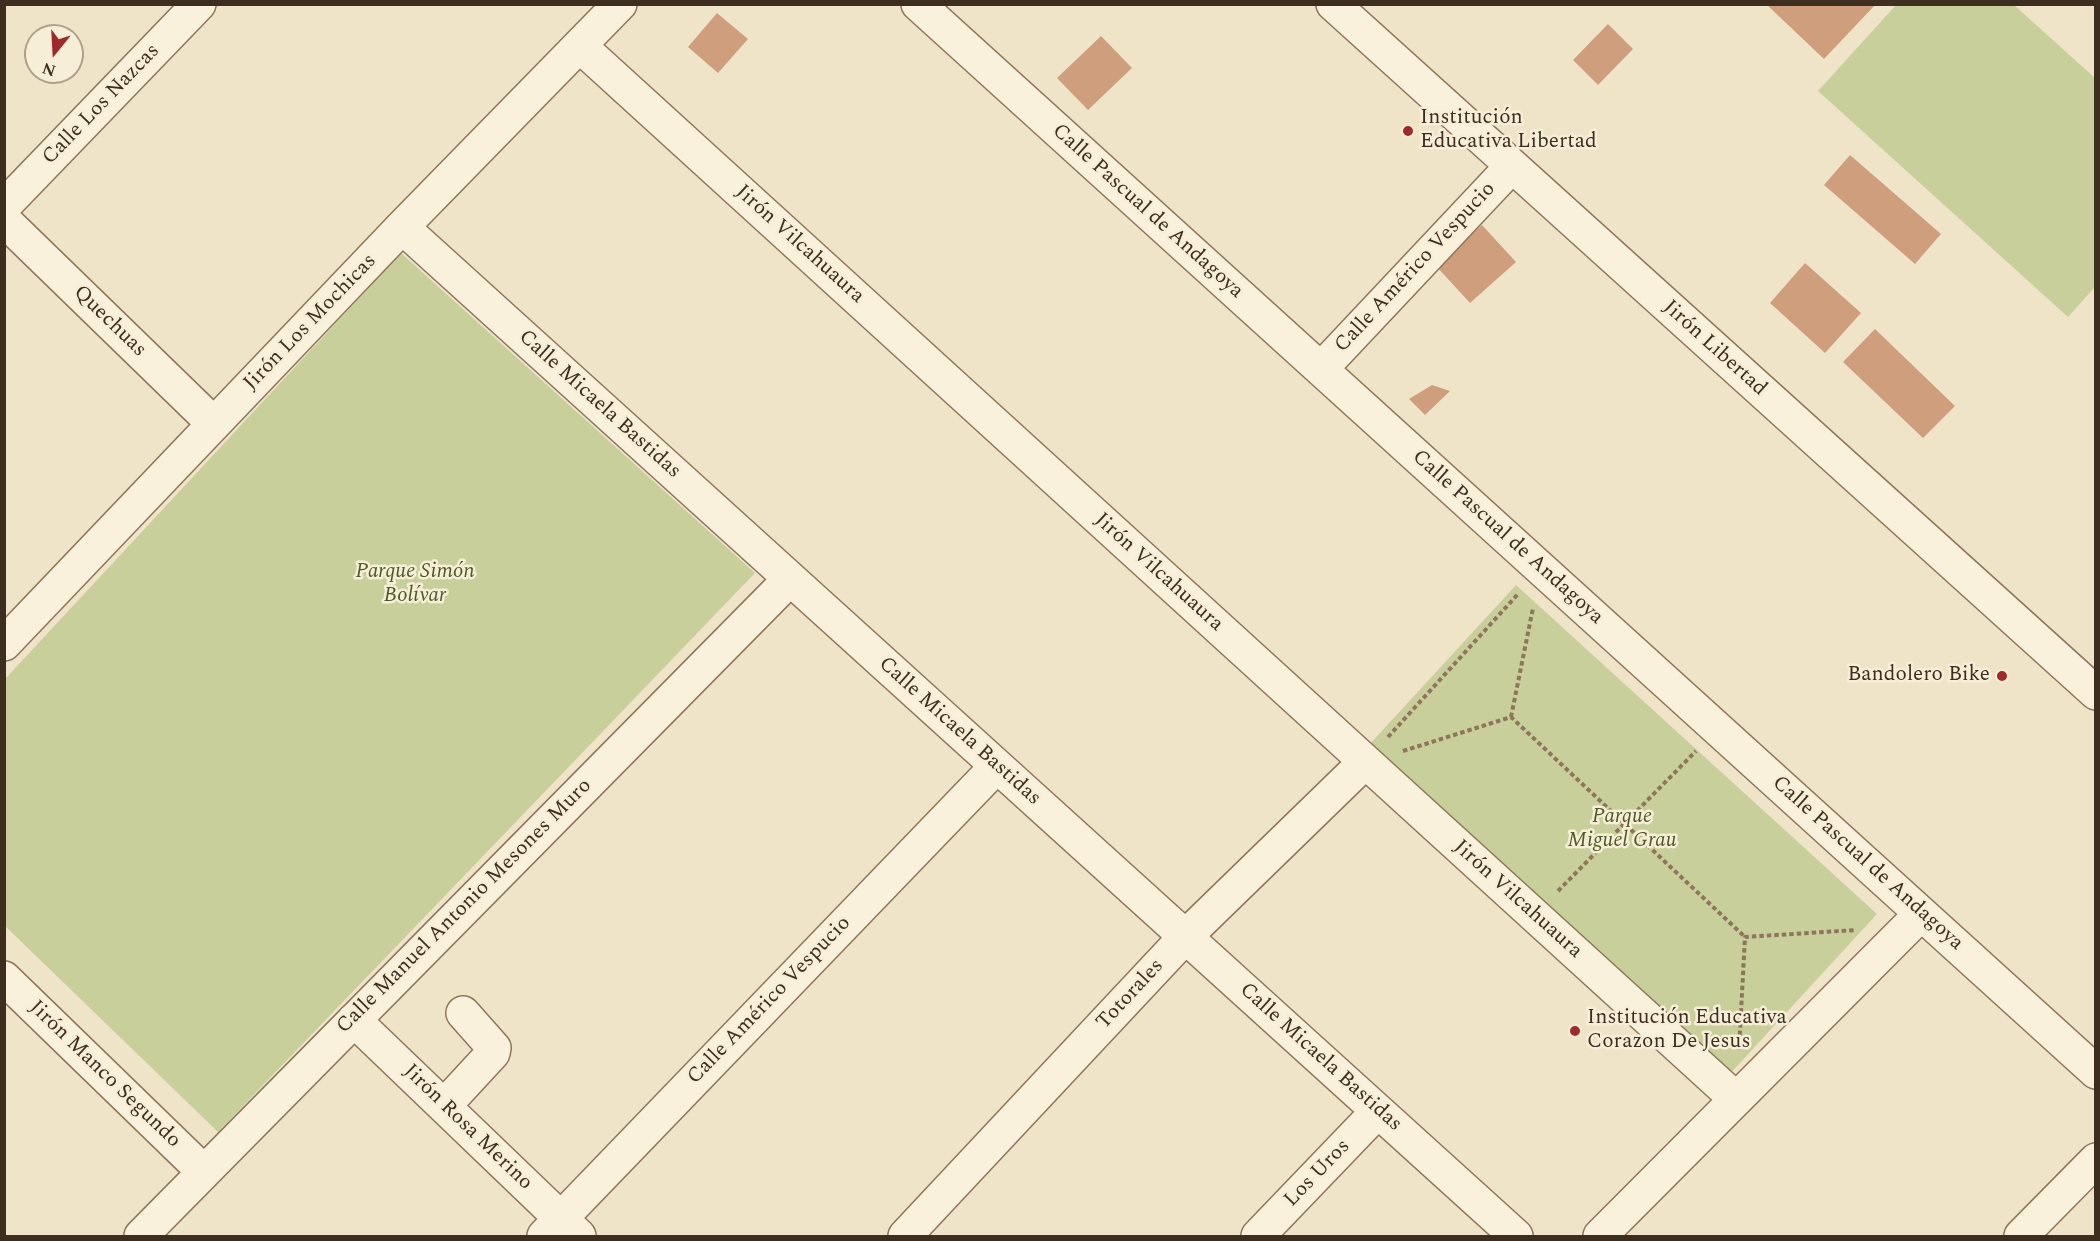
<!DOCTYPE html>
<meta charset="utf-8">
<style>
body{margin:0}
#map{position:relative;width:2100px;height:1241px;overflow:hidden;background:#f0e4c8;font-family:Spectral,serif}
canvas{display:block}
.frame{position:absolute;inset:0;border:6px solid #3d2e20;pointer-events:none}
.north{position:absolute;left:24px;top:24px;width:60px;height:60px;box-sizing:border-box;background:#f7eed8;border:2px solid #ada18e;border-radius:50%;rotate:198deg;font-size:16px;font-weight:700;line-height:24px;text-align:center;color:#3d2e20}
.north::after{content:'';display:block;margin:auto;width:21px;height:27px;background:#9e2a2b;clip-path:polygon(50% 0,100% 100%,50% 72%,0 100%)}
</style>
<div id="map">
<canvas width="2100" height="1241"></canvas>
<div class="frame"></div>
<div class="north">N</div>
</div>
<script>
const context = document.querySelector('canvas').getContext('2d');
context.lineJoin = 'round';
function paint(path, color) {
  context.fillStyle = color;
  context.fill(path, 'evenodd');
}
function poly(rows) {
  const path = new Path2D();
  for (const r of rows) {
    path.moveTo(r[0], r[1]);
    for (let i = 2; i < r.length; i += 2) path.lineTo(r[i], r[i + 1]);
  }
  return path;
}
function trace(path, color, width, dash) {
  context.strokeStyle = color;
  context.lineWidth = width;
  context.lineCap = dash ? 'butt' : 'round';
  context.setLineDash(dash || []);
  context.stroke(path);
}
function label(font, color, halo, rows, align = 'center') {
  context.font = font + ' Spectral,serif';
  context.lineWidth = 5;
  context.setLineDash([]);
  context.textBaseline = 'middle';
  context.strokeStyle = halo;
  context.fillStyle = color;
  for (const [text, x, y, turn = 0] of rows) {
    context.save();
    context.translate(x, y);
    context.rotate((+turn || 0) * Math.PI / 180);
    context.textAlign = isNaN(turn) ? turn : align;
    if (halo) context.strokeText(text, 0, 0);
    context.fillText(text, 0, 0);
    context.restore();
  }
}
const green = poly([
 [1896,5,2014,5,2095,78,2095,287,2068,317,1818,91],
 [401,253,755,573,218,1132,5,926,5,679],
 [1516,585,1877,914,1729,1075,1368,746]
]);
const building = poly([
 [1766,4,1876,4,1824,59],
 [717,13,748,39,718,73,688,47],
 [1608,24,1633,49,1598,85,1573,60],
 [1101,36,1132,68,1088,110,1057,78],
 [1850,155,1941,234,1915,264,1824,185],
 [1482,225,1516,262,1470,303,1436,266],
 [1805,263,1861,313,1825,353,1770,303],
 [1875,329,1955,406,1923,438,1843,362],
 [1432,385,1450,391,1425,415,1409,399]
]);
const path = poly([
 [1511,717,1533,608],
 [1388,737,1518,594],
 [1403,751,1511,717,1745,937],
 [1558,891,1696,751],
 [1739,1050,1745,937,1856,930]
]);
const minor = poly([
 [918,4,2096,1072],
 [1333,4,2096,693],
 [580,46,1736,1099],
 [4,206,199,4],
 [4,220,214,424],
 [402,227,1516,1236],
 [1321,369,1512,166],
 [4,644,402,227,620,4],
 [4,978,204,1172],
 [354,1020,579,1236],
 [444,1106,493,1053,494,1048,463,1013],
 [141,1236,790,579],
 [544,1236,997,766],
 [905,1236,1186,936,1365,762],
 [1258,1236,1378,1111],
 [1600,1236,1921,914],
 [2021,1236,2096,1160]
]);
const markers = [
 [1408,131,6,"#9e2a2b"],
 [2002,676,6,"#9e2a2b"],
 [1575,1031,6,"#9e2a2b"]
];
const streetNames = [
 ["Calle Los Nazcas",102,105,-46],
 ["Calle Pascual de Andagoya",1147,212,42],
 ["Jirón Vilcahuaura",799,245,42],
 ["Calle Américo Vespucio",1416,268,-47],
 ["Quechuas",109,322,44],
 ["Jirón Los Mochicas",311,323,-46],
 ["Jirón Libertad",1714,349,42],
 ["Calle Micaela Bastidas",599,405,42],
 ["Calle Pascual de Andagoya",1507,538,42],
 ["Jirón Vilcahuaura",1158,573,42],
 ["Calle Micaela Bastidas",959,732,42],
 ["Calle Pascual de Andagoya",1867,864,42],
 ["Jirón Vilcahuaura",1517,900,42],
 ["Calle Manuel Antonio Mesones Muro",465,907,-45],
 ["Totorales",1131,995,-47],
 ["Calle Américo Vespucio",770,1001,-46],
 ["Calle Micaela Bastidas",1320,1058,42],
 ["Jirón Manco Segundo",104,1075,44],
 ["Jirón Rosa Merino",467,1128,44],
 ["Los Uros",1318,1174,-46]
];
const poiNames = [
 ["Institución",1420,119],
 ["Educativa Libertad",1420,143],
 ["Bandolero Bike",1990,676,"right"],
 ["Institución Educativa",1587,1019],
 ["Corazon De Jesus",1587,1043]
];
const parkNames = [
 ["Parque Simón",415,573],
 ["Bolívar",415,597],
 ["Parque",1622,818],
 ["Miguel Grau",1622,842]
];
paint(green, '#c9cf9b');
paint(building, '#cf9f7d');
trace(minor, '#8d765c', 36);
trace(path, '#8d765c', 4, [4.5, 3]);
trace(minor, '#faf1dc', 33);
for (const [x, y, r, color] of markers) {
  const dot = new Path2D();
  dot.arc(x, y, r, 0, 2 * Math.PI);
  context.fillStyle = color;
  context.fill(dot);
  trace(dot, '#f7eed8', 2);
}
label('21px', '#3d2e20', '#f7eed8', streetNames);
label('21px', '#3d2e20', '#f7eed8', poiNames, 'left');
label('italic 21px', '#4d5a26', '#f7eed8', parkNames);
</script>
